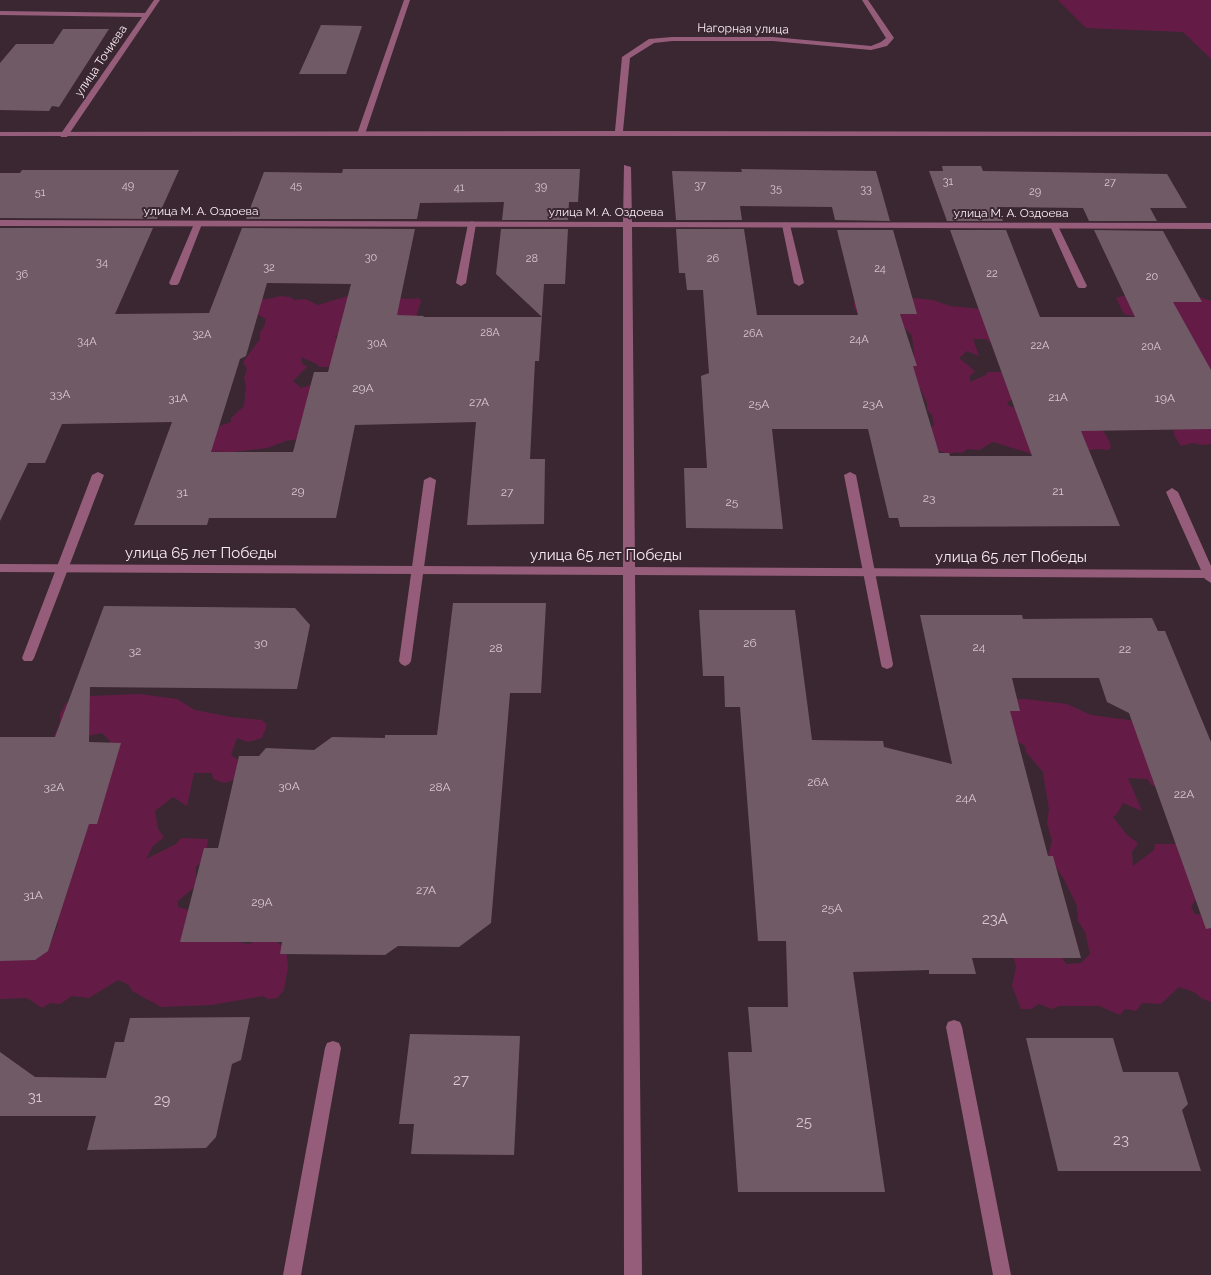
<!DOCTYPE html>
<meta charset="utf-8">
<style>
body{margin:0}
canvas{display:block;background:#3a2731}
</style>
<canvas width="1211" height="1275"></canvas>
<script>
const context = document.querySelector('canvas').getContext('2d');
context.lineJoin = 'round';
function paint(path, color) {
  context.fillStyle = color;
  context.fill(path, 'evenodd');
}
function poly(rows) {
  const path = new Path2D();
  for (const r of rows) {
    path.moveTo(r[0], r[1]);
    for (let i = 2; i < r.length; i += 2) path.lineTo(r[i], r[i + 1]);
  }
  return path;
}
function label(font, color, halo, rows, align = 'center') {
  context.font = font + ' Raleway,sans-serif';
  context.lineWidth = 4;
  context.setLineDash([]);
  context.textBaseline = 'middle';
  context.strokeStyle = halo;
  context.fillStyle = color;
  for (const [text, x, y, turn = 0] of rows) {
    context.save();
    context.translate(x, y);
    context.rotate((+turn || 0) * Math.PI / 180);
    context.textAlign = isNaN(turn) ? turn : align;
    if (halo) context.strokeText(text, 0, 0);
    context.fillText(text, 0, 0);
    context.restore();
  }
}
const green = poly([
 [1058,0,1211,0,1211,59,1183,32,1086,28],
 [1129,294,1194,295,1211,301,1211,394,1137,317,1124,314,1116,298],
 [351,295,410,299,419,298,421,301,416,317,337,335,335,337,343,344,338,367,319,367,317,364,301,357,302,363,307,367,293,381,301,388,314,384,317,436,286,441,267,448,232,452,192,451,197,422,220,426,231,422,231,418,244,406,246,385,244,378,247,369,243,362,260,339,260,332,264,327,266,319,259,315,249,315,244,299,268,299,280,296,290,297,294,300,305,299,318,305],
 [904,297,933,300,950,306,1003,311,998,344,989,342,986,339,973,339,979,356,967,351,959,358,975,371,970,376,970,382,986,375,987,372,1006,372,1015,396,1007,403,1009,406,1099,426,1106,435,1111,446,1109,450,1098,449,1066,453,1032,454,993,442,979,450,967,449,962,453,954,452,950,454,936,450,926,430,934,426,932,415,927,410,927,403,921,390,913,382,912,361,914,355,912,335,901,325,858,319,858,313,854,308,854,302,868,299],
 [1211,424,1211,444,1202,445,1193,443,1181,446,1174,435,1175,426],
 [139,694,177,699,195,710,231,717,262,720,267,725,262,738,248,742,237,738,231,755,243,763,237,779,224,783,213,779,212,773,194,773,187,806,173,797,155,811,158,829,164,837,153,846,146,859,176,844,181,838,208,839,206,856,196,867,196,886,178,901,178,907,189,910,187,935,250,944,261,935,272,938,286,949,288,967,284,990,277,998,268,999,263,996,212,1005,161,1007,132,991,129,985,118,980,89,998,72,996,60,1004,50,1003,42,1008,27,998,0,999,0,917,49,947,58,925,57,915,110,741,102,733,69,740,54,736,60,723,60,714,66,703,89,696],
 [1025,699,1067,704,1091,715,1166,725,1165,788,1151,785,1148,779,1128,778,1142,811,1123,803,1117,814,1113,817,1127,835,1138,843,1132,852,1133,866,1154,850,1155,844,1183,844,1200,892,1191,907,1195,914,1208,916,1211,914,1211,1002,1201,998,1194,992,1179,987,1161,1004,1142,1003,1136,1011,1125,1009,1120,1015,1099,1006,1059,1006,1052,1009,1039,1004,1031,1009,1021,1009,1012,986,1016,967,1013,955,1060,954,1066,964,1081,963,1090,954,1085,932,1078,921,1077,906,1065,881,1048,855,1052,841,1047,822,1049,810,1043,772,1026,752,1025,746,1012,738,976,701]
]);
const building = poly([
 [321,25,362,26,346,74,299,74],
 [63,29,109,29,59,107,52,106,49,111,0,110,0,63,16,44,53,44],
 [942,166,981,166,983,171,1167,174,1187,208,1150,208,1157,221,1089,221,1083,208,997,207,1003,221,947,221,929,171,943,171],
 [343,169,580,169,578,202,569,202,568,220,502,220,504,202,420,203,417,219,246,219,264,172,342,173],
 [741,169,876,171,890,221,835,220,832,207,740,206,742,220,676,220,672,171,742,172],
 [22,170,179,170,157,219,0,218,0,173,20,173],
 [0,228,153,228,115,314,209,313,242,228,415,229,397,315,424,316,423,317,542,317,496,274,501,229,568,229,565,284,544,284,539,361,535,361,530,459,545,459,544,524,467,525,476,422,355,425,336,518,209,518,207,525,134,525,172,422,62,424,45,463,28,463,0,521],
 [267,283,351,284,328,372,314,372,293,452,211,452,240,359,246,356],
 [676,229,744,229,757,315,858,315,837,230,893,230,917,314,900,314,917,366,913,366,939,453,949,453,950,456,1032,456,950,230,1006,230,1040,317,1135,317,1094,230,1163,231,1202,302,1173,302,1211,370,1211,429,1081,431,1120,526,900,527,898,518,889,518,868,429,772,429,783,529,686,528,684,468,707,468,701,376,709,373,703,290,687,290,685,273,679,273],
 [453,603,546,603,541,693,510,693,491,923,459,947,398,946,385,955,280,954,282,942,180,942,204,848,218,848,239,756,259,756,266,748,314,750,332,737,385,738,385,735,437,735],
 [104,606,295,608,310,625,297,689,90,687,89,742,121,743,97,824,89,824,48,951,35,960,0,961,0,737,55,737],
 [699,610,795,610,812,740,883,741,884,747,952,764,920,615,1022,615,1023,619,1152,618,1158,631,1165,631,1211,742,1211,928,1206,929,1129,713,1107,702,1099,678,1012,678,1020,711,1010,711,1048,856,1053,856,1081,958,972,958,976,974,929,974,929,970,853,972,885,1192,738,1192,728,1052,752,1052,748,1007,788,1007,786,941,758,941,740,707,725,707,724,676,703,676],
 [250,1017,241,1060,232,1064,216,1137,206,1148,87,1150,96,1116,0,1116,0,1052,35,1077,106,1078,115,1042,124,1042,130,1018],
 [410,1034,520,1036,514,1155,411,1154,414,1124,399,1124],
 [1026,1038,1113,1038,1123,1072,1178,1072,1188,1104,1182,1110,1201,1171,1058,1171]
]);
const lane = poly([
 [154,0,160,0,67,137,61,137,60,135,142,17,0,15,0,11,145,13,154,0],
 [404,0,410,0,365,134,358,136,357,134,404,0],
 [198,221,202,224,179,283,177,285,171,285,169,283,194,224,198,221],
 [472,221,476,224,466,283,461,286,456,283,468,224,472,221],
 [786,222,790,225,804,283,799,286,794,283,782,225,786,222],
 [1054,223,1058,226,1087,286,1085,288,1079,288,1077,286,1050,226,1054,223],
 [98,472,104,475,34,658,32,661,24,661,22,658,92,475,98,472],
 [850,472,856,475,893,664,892,667,887,669,882,667,881,664,844,475,850,472],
 [430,477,436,480,411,661,409,664,405,666,401,664,399,661,424,480,430,477],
 [1172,488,1178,492,1211,566,1211,583,1205,579,1166,492,1172,488],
 [954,1020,960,1022,962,1027,1011,1275,993,1275,946,1027,948,1022,954,1020],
 [333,1041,339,1043,341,1048,301,1275,283,1275,325,1048,327,1043,333,1041]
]);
const street = poly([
 [862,0,868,0,894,38,887,46,871,50,773,41,672,41,654,43,630,58,623,131,1211,132,1211,136,0,136,0,132,615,131,622,57,649,39,672,37,773,37,871,46,881,42,886,38,862,0],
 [624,165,631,167,632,222,1211,223,1211,229,632,227,635,567,1211,570,1211,578,635,575,642,1275,624,1275,623,575,0,572,0,564,623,567,623,227,0,226,0,220,623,222,624,165]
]);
const farNumbernames = [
 ["31",948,182],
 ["27",1110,183],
 ["49",128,186],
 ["45",296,186],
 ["37",700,186],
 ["39",541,187],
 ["41",459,188],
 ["35",776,189],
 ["33",866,190],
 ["29",1035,192],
 ["51",40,193],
 ["30",371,258],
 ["28",532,259],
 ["26",713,259],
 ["34",102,263],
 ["32",269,268],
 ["24",880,269],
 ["22",992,274],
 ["36",22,275],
 ["20",1152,277],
 ["28А",490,333],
 ["26А",753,334],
 ["32А",202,335],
 ["24А",859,340],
 ["34А",87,342],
 ["30А",377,344],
 ["22А",1040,346],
 ["20А",1151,347]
];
const farStreetnames = [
 ["Нагорная улица",743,29,1],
 ["улица Точиева",101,61,-56],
 ["улица М. А. Оздоева",201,211],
 ["улица М. А. Оздоева",606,212],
 ["улица М. А. Оздоева",1011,213]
];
const numberNames = [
 ["29А",363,388],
 ["33А",60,394],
 ["21А",1058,397],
 ["31А",178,398],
 ["19А",1165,398],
 ["27А",479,402],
 ["25А",759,404],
 ["23А",873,404],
 ["29",298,491],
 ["21",1058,491],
 ["31",182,492],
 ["27",507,492],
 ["23",929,498],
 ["25",732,502],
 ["30",261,643],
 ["26",750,643],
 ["24",979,647],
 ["28",496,648],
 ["22",1125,649],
 ["32",135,651],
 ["26А",818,782],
 ["30А",289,786],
 ["32А",54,787],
 ["28А",440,787],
 ["22А",1184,794],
 ["24А",966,798],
 ["27А",426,890],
 ["31А",33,895],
 ["29А",262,902],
 ["25А",832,908]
];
const streetNames = [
 ["улица 65 лет Победы",201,553],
 ["улица 65 лет Победы",606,555],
 ["улица 65 лет Победы",1011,557]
];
const nearNumbernames = [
 ["23А",995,919],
 ["27",461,1080],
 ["31",35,1097],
 ["29",162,1100],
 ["25",804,1122],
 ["23",1121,1140]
];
paint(green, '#641c47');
paint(building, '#705a65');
paint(lane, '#965d7b');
paint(street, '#965d7b');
label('11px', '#d8c8d0', null, farNumbernames);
label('12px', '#fbedf4', '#3a2731', farStreetnames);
label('12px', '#d8c8d0', null, numberNames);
label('15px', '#fbedf4', '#3a2731', streetNames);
label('15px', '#d8c8d0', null, nearNumbernames);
</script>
